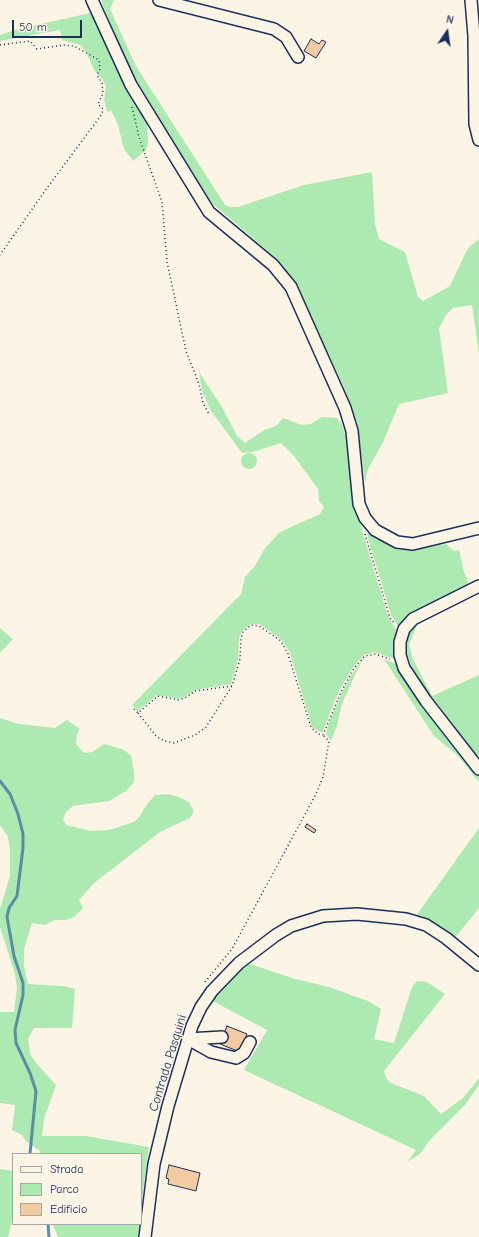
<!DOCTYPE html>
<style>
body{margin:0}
#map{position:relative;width:479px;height:1237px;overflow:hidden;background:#fcf5e5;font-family:"Comic Neue",sans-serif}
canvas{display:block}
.legend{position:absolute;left:12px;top:1153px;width:130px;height:72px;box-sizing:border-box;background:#fcf5e5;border:1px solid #a2a6af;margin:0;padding:5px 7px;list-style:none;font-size:12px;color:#1b2f5e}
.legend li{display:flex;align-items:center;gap:8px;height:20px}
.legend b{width:20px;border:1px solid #a2a6af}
.north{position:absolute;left:427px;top:12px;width:40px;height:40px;-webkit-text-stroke:3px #fcf5e5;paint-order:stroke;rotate:13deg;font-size:11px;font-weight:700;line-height:16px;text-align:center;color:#1b2f5e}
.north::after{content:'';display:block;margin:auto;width:14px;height:18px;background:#1b2f5e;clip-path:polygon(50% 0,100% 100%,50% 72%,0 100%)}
.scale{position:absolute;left:12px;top:20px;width:70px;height:18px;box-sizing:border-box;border:2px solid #1b2f5e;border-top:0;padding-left:5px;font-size:12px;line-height:14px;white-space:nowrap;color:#1b2f5e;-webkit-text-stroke:3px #fcf5e5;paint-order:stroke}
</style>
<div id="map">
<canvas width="479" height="1237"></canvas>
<ul class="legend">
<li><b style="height:5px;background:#fcf5e5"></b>Strada</li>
<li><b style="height:11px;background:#adeab1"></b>Parco</li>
<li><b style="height:11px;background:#f3cba2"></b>Edificio</li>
</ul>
<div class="north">N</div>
<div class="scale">50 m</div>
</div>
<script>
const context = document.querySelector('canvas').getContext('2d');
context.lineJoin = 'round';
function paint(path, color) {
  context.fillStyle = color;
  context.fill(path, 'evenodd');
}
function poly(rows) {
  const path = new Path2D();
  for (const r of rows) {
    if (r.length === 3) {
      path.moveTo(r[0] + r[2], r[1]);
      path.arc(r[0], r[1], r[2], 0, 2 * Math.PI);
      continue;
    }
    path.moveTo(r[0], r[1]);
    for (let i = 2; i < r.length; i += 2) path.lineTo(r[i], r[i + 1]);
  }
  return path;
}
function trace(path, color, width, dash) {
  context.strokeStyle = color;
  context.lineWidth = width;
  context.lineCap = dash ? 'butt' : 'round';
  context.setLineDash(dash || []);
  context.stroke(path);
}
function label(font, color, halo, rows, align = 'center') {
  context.font = font + ' "Comic Neue",sans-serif';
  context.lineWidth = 3;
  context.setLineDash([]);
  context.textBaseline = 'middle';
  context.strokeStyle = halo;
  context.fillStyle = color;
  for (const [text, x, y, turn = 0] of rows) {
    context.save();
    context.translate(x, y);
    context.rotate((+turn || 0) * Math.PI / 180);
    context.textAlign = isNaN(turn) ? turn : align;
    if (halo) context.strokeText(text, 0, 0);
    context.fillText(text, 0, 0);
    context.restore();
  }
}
const green = poly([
 [101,0,114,0,110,9,136,66,225,205,230,207,238,207,304,185,372,172,375,224,379,239,405,252,418,297,423,301,450,286,466,252,470,246,479,239,479,354,472,305,453,308,446,315,439,328,448,393,399,404,383,442,368,469,365,482,357,422,344,388,298,289,277,259,213,204,207,197,128,66],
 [95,12,129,90,147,122,148,143,146,150,133,161,124,149,118,125,111,110,109,112,107,111,104,100,106,86,103,80,94,70,86,52,80,45,62,40,60,30,0,41,0,35,18,29],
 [199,372,222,407,237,436,245,443,264,430,276,426,283,418,302,425,311,424,322,417,337,418,342,425,347,440,353,486,360,523,385,607,390,620,397,631,400,661,375,652,364,655,353,667,339,691,322,733,312,727,290,653,282,640,259,624,251,624,242,631,239,638,238,659,231,684,195,690,186,696,178,699,157,695,138,711,132,705,241,594,245,577,255,566,265,548,280,532,320,514,324,507,319,501,318,489,294,456,281,443,253,452,242,453,211,411,202,391],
 [249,461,8],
 [369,532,382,540,417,548,446,544,454,551,459,550,464,572,470,587,400,629,391,615,367,535],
 [431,615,417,625,409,645,413,659,432,696,479,675,479,755,476,756,428,694,412,667,407,654,405,644,411,629,416,623],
 [0,628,13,639,0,653],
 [365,657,359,666,342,704,337,726,331,741,326,733,330,720,344,688,355,669],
 [384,659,401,666,479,774,479,782,457,755,434,736],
 [0,718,19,724,55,728,67,720,80,729,77,734,76,744,84,753,92,752,104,744,122,749,131,755,134,772,134,782,126,791,109,801,73,806,66,812,63,819,66,825,91,831,109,830,134,822,140,816,147,804,155,795,167,794,179,797,189,802,194,811,190,818,160,832,94,883,79,900,83,908,74,917,66,920,54,920,45,925,32,923,24,949,24,966,28,984,63,986,75,989,72,1028,34,1028,28,1039,30,1054,37,1064,56,1085,44,1119,42,1136,86,1136,149,1147,141,1207,141,1154,39,1154,40,1151,26,1141,22,1135,12,1130,15,1105,0,1103,0,1012,14,1012,17,988,15,974,0,927,0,909,10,876,10,849,8,837,0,825],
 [479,828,479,908,454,939,415,917],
 [247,963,295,979,329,987,368,1001,381,1009,374,1039,394,1043,412,987,417,981,427,982,445,994,384,1071,386,1078,391,1083,424,1096,441,1114,463,1098,479,1078,479,1085,465,1105,429,1141,420,1154,407,1162,416,1150,244,1070,267,1030,209,999],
 [0,1169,13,1171,13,1216,8,1237,0,1237],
 [139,1224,138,1237,58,1237,53,1225]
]);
const stream = poly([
 [0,781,10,794,18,814,23,834,23,848,17,896,9,908,7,917,14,956,23,983,23,995,15,1030,16,1043,30,1073,36,1091,30,1154],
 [48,1224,49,1237]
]);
const building = poly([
 [311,39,319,44,322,40,326,42,316,58,304,51,311,39],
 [307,824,316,830,314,833,305,827,307,824],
 [227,1026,247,1034,240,1052,220,1044,227,1026],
 [169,1165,200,1173,196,1191,168,1184,169,1179,166,1178,169,1165]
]);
const path = poly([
 [0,45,30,41,37,49,64,45,74,46,99,60,100,69,97,75,102,83,103,93,98,104,103,109,102,114,47,188,0,255],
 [132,107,139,137,162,202,167,262,186,351,199,384,203,403,209,414],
 [365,534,390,618,395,624],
 [134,709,138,713,158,696,179,700,187,697,195,691,232,686,240,659,241,638,243,632,251,625,259,626,281,641,288,654,311,727,318,734,323,735,341,692,354,668,365,656,375,654,390,659],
 [138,713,157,737,165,741,174,743,195,735,206,727,232,686],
 [205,982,232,949,316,794,323,777,329,741,323,735]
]);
const minor = poly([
 [92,0,131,85,209,212,273,265,291,287,345,408,352,431,359,504,365,518,375,530,397,542,413,544,479,528],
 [159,0,274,29,286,37,298,57],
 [471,0,474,36,475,124,479,140],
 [479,586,413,619,404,629,400,642,400,655,404,668,426,701,479,769],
 [188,1039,211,1052,236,1058,244,1053,250,1042],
 [188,1039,222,1037],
 [145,1237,154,1164,168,1106,192,1026,201,1007,212,991,239,963,276,935,291,926,323,916,357,914,406,919,426,925,446,938,479,965]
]);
const streetNames = [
 ["Contrada Pasquini",168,1063,-73]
];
paint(green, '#adeab1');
trace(stream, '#568ea7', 3);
paint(building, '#f3cba2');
trace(building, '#1b2f5e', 1);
trace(minor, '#1b2f5e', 14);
trace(path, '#1b2f5e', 1.5, [1, 3]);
trace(minor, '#fcf5e5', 11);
label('13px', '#1b2f5e', '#fcf5e5', streetNames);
</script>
